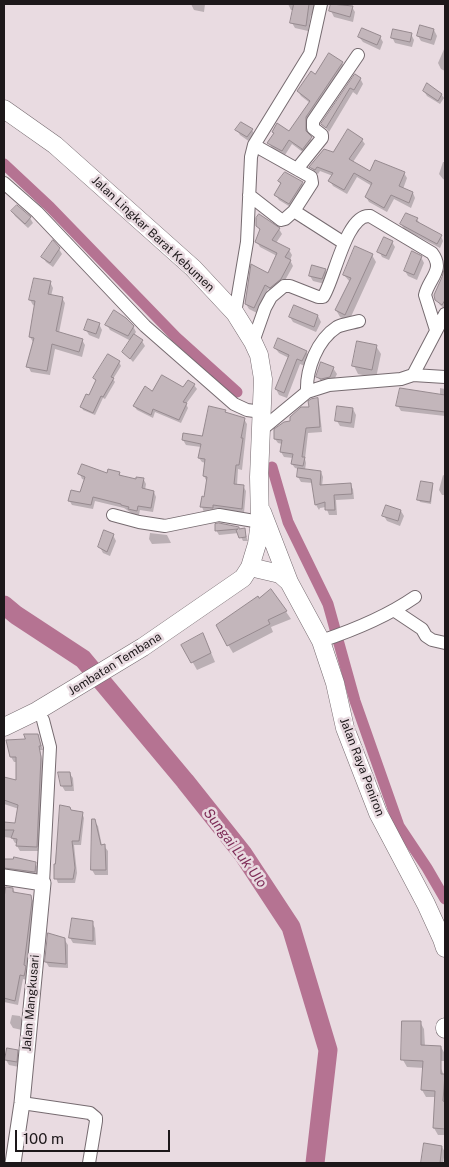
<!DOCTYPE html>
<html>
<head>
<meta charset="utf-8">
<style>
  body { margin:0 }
  #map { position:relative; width:449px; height:1167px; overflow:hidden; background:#e9dbe1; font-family:"Public Sans",sans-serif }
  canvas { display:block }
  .frame { position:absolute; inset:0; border:5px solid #1d181a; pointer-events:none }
  .scale { position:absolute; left:15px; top:1130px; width:155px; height:22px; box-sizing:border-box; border:2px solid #1d181a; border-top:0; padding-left:6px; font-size:15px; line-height:18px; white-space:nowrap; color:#1d181a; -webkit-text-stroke:4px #e9dbe1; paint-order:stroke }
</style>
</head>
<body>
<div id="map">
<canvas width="449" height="1167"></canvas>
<div class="frame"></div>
<div class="scale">100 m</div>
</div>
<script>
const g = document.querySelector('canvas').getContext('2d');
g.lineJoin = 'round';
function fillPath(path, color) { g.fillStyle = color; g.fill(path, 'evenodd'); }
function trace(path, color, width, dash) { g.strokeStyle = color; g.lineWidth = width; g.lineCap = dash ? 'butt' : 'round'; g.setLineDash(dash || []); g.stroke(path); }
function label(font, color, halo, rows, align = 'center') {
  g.font = font + ' "Public Sans",sans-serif'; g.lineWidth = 5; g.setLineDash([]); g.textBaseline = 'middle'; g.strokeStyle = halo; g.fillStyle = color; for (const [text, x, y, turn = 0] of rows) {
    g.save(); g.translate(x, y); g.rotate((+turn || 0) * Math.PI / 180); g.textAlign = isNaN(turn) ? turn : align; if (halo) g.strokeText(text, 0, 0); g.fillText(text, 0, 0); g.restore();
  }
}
fillPath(new Path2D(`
  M191,4h14l-1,8 -10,-2z
  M288,4h28l-3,12 -2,-1 -3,16 -13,-3 -3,-5 2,-13h-3z
  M333,4h9l10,3 3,5 -2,10 -19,-5 -3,-6z
  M434,30l3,6 -3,9 -13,-4 -3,-5z
  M411,34l3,6 -2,7 -17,-4 -3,-6z
  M359,37h21l3,5 -3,8 -17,-8z
  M445,47v24l-4,-2 -3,-6z
  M342,63l3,5 -37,54v13l6,8 -10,10 -12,-9 -7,11 -13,-7 -3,-5 6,-9 -2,-2h16l21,-29 -9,-7 -3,-5 18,-15z
  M355,76l5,2 3,6 -6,11 -4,-3 -24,40 -6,-8z
  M424,91l17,3 3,4 -4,6 -13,-8z
  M237,130h15l3,5 -5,7 -10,-7z
  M362,140l3,4 -12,18 17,11h34l3,5 -4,11 10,4 2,5 -4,10 -17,-9 -7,13 -18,-10 -3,-5 6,-11 -15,-9 -10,17 -14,-8 -3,-5 3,-5 -13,-5 -2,3 -4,-2 -3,-5z
  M443,162h2v18l-2,-1 -4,-5z
  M279,181l23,2 3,5 -13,20 -13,-8 -3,-5 5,-10z
  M12,211l18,7 3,5 -5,5 -13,-12z
  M417,219l3,5 21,12 2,5 -3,7 -36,-19 -3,-5z
  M257,226l22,3 3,5 -6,9 13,7 3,5 -2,5 3,6 -10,18 -10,8 -5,-3 -11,24 -8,-4 -3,-5 22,-29 9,-19 -17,-9 -3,-5 4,-10z
  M392,242l3,5 -6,13 -7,-3 -3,-6z
  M59,249l3,5 -9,13 -7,-5 -3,-5z
  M372,255l4,7 -27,59 -9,-4 -4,-7 14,-28 -6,-7z
  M421,257l3,6 -7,17 -9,-4 -3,-5z
  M325,270l3,5 -3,9 -12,-3 -3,-5z
  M445,271v38l-5,-4 -4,-6z
  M50,282l3,6 -2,8 11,2 3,5 -6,30 23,7 3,5 -3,12 -27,-8 -5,26 -19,-3 -3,-6 5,-24 -3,-5 5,-31 -2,-1 -3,-5z
  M318,316l3,6 -5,10 -23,-10 -3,-5z
  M99,324l3,6 -3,9 -10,-4 -3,-5z
  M107,325l26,1 3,6 -2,3 8,6 3,5 -12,16 -9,-10 7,-11 -21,-11z
  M376,346l5,8 -5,24 -18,-4 -4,-8z
  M275,348l31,4 4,5 -5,9 -5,-2 -13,34 -8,-3 -3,-6 13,-31 -10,-5z
  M108,356l11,6 2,4 -8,13 2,3 -10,17 -2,-1 -8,17 -12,-5 -1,-3 7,-10 8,-15 -2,-4z
  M333,368l4,6 -4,8h-12l-3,-6z
  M194,385l3,4 -11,15 2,4 -7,15 -26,-11 -2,6 -16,-8 -3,-4z
  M440,388l5,1v27l-44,-5 -3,-5 42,-11z
  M317,399l2,4 3,29 -14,1 -3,26 1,4 -1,7 16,2 2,5 -1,9 28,-1 3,4 1,10 -18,1 1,15h-8l-3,-8 -6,1 -1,2 -3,-5 -3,-22 -12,-1 -3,-5 1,-8 -4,-1 -3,-4 1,-6 -9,-1 -3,-5 1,-8 -4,-1 -3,-4 16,-17 19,-14z
  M353,409l3,6 -2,13 -14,-2 -3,-5z
  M225,411l2,3 17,5 3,5 -5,46 -4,-1 -1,16 6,1 3,5 -2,22 -29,-4v3h-11l-2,-5 3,-9 2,-16 -3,-6 2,-13 -4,-1 -3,-4 2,-11 -15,-2 -3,-5 20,-3z
  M119,473l2,3 16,4h7l2,4 -1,6 9,2 2,5 -3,15 -13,-2 -1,5 -6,-1 -9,-6 -29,-7 -2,8 -21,-4 -3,-5 12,-6 4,-14 -3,-1 -2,-5z
  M443,475l2,1v19h-3l-3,-5z
  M432,484l1,2 -2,18 -11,-2 -1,-2z
  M401,511l3,5 -4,10 -13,-5 -3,-5z
  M238,528l2,2 4,-1 4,12h-5l-4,-8 -20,2 -3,-5z
  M150,533l17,2 4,8 -19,1 -3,-5z
  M113,535l3,6 -6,15 -7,-3 -3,-6z
  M271,590l20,29 -20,8 2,5 -40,21 -16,-27 42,-26z
  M207,643l8,19 -18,8 -14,-25z
  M38,735l5,15h-3l3,13 -4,88h-19l-3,-5 1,-3h-3l-3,-5 -8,-1v-14l12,1 3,-15 -15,-5v-25l14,3 -1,-20h-3l-3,-5 15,-17z
  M69,773l4,5 1,13h-9l-3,-5z
  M71,810l11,3 2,5 -3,27h-7l3,28 -2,10h-17l-2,-5z
  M93,820l5,6 4,20h2l4,5v24h-13l-3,-5z
  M4,860l31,3 3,5v9l-34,-4z
  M7,888l6,1 2,4 15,3 3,5 -2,39 -5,29 2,3 -1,8 -4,-1 -5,26 -14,-3v-18l5,-26 -5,-2v-52z
  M92,923l3,5 1,17 -23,-2 -3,-5z
  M64,939l4,6v23l-19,-1 -3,-5z
  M12,1015l8,1 3,6 -1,8 -9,-2 -3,-5z
  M420,1022l4,7 1,17 16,1 4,7v7h-16l11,5 5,12v57h-7l-4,-7 2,-31h-10l-4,-7 2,-22 -17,-1 -4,-7z
  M17,1051l3,5 -1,11 -10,-2 -3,-5z
  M425,1144l17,3 3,5 -2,11h-21z`), '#0003');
trace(new Path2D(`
  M4,164l46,43 126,130 61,55
  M272,467l16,55 40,82 27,97 44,125 28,42 18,31`), '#b57392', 11);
trace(new Path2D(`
  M4,605l12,10 67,44 102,122 58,73 48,73 37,123 -13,113`), '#b57392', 19);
const building = new Path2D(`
  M294,4h15l-3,22 -16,-3z
  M331,4l22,2 -3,11 -21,-6z
  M420,25l14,4 -3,11 -14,-4z
  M362,28l19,8 -4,9 -19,-8z
  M393,29l19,4 -2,9 -19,-4z
  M329,53l14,9 -37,55v14l6,6 -10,13v-1l-13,-9 -7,11 -15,-8 7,-10 -2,-1 5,-9 12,8 21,-30 -13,-10 14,-20 4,3z
  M355,74l6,4 -7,12 -4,-2 -24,40 -5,-4z
  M427,83l15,11 -4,7 -15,-10z
  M241,122l12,7 -6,8 -12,-7z
  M348,129l15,10 -14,20 21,12 5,-11 30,12 -6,14 14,6 -4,11 -18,-8 -7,13 -19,-11 7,-14 -18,-10 -10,17 -16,-9 5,-8 -16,-6 -2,3 -6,-3 15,-18 9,3z
  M285,172l18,10 -14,22 -15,-9 7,-12 -3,-2z
  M17,205l14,12 -6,7 -14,-13z
  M406,213l12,5 -2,3 26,14 -5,9 -37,-20z
  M259,214l21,14 -8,12 18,9 -5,8 6,3 -10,19 -11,9 -5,-3 -11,23 -9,-4 6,-40 17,9 9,-20 -22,-11 5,-13 -4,-3v-8z
  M384,237l9,4 -7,15 -9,-4z
  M53,240l7,8 -10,15 -9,-6z
  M355,246l18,8 -28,61 -10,-5 16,-32 -8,-3z
  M412,251l10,5 -8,19 -10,-4z
  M312,265l14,4 -4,10 -13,-3z
  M445,266v34l-3,5 -7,-5 -1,-5 8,-18z
  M34,278l17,3 -3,13 15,3 -7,34 27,8 -4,13 -27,-8 -5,27 -21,-4 8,-29 -5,-1 6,-36 -6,-1z
  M294,305l24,10 -4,12 -25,-10z
  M114,310l12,8 8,8 -6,10 -23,-11z
  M88,319l12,4 -4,11 -12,-4z
  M134,334l9,6 -13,19 -8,-7z
  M278,338l29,13 -5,10 -5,-2 -13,34 -9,-4 14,-34 -15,-7z
  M357,341l20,4 -5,25 -20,-4z
  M108,354l12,7 -9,16 3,1 -11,19 -2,-1 -8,17 -13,-6 6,-13 3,1 7,-15 -3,-2z
  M321,362l13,5 -4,10 -9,2 -5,-2z
  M162,375l21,12 5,-7 7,4 -12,18 4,1 -8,17 -26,-11 -2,6 -18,-9 12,-20 7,5z
  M400,388l45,7v17l-49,-6z
  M318,398l2,29 -14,1 -4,29h3l-2,9 -12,-2 2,-10 -13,-2 2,-12 -8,-1v-10l10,-7 6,-1v-4l11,-10h8l-1,-6 3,-2z
  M209,406l17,4 -1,2 20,6 -4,20h2l-4,27h-3l-2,19 10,1 -2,24 -29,-4v3l-13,-1 2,-11 2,1 3,-20 -4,-1 2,-17 -7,-1 3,-14 -19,-4 1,-7 19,3z
  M337,406l16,2 -2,15 -16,-2z
  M82,464l25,9 1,-4 12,3 -1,3 17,4v-2l8,1 -2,10 12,3 -3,17 -13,-2 -1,5 -9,-2 1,-2 -8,-2v-1l-28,-7 -2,8 -23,-4 3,-11 9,2 5,-15 -7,-3z
  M298,468l23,3 -1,14 31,-2 1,11 -18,1 1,15h-10v-8l-10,3 -4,-26 -14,-2z
  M421,481l12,2 -3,19 -13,-2z
  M386,505l15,5 -3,11 -16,-5z
  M219,523l20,4v2l6,-1 1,9 -7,1 -3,-8 2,-1 -23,2v-7z
  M104,530l10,4 -7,18 -9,-5z
  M271,589l16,22 -19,9 2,4 -43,22 -11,-21 42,-29 1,2z
  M203,633l8,20 -20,10 -10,-18z
  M24,734h14l3,12h-2l2,11 -4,90 -21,-1 1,-7 -6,-1 3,-8h-10v-8l11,1 3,-18 -14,-5v-23l12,3v-23h-6l-4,-17 19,-1z
  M58,772h12l2,14h-11z
  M60,805l10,2 1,3 12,2 -4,29h-7l3,27 -2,11h-19v-15h1z
  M92,819h3l6,26 4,-1 1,26h-15z
  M14,857l22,5 -1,10 -31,-4v-9h9z
  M6,887l7,1v4l18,3 1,6 -8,64 2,1 -1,6 -1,4 -4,-1 -5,26 -11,-3v-100z
  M72,918l21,3v20l-24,-3z
  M48,933l17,5 1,26 -21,-2z
  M402,1021h19v24l20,1v28h4l-2,27 2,1v27l-12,-1 2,-37 -14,-1 2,-29 -22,-1z
  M7,1048l11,2 -1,12 -12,-2z
  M424,1143l18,3 -2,17h-19z`);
fillPath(building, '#c3b6bb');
trace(building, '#968a8f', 1);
const minor = new Path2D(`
  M254,145l57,32 1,6 -18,28 50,32
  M297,169l25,-31v-3l-9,-7v-7l45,-66
  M4,183l33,29 108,114 89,78 13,6 15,2
  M249,195l32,25 4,-1 9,-8
  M235,313l12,-71 4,-85 3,-12 56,-91 11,-50
  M253,342l12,-34 6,-11 13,-11h6l28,11h5c11,-15 23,-84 47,-81l62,37c13,17 -3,25 -7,42l11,35
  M413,375l32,-61
  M307,392c-1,-23 10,-52 30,-65 6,-3 15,-4 22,-6
  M261,430l46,-38 22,-7 72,-6 12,-4 32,2
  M113,515l26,7 26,4 54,-11 41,7
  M395,611l27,18 4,7 6,4 13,3
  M321,641c33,-11 65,-24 94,-44
  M43,883l7,-136 -7,-27
  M22,1103l68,10 6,5v3l-7,42`);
const tertiary = new Path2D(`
  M4,877l39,6 -21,220 -9,60`);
const secondary = new Path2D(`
  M4,109l51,36 138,123 42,45 18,29 6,13 4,24 -4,98 1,45 -3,22 -7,23 -7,11 -100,69 -106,64 -33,16
  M262,512l27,70 32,59 14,42 10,45 33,85 48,91 16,35 3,9
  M250,567l30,7 9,8
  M445,1027v2`);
trace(minor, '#766b70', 14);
trace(tertiary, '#766b70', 17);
trace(secondary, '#766b70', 19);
trace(minor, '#fff', 12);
trace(tertiary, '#fff', 15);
trace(secondary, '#fff', 18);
label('12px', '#1d181a', '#e9dbe1', [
  ["Jalan Lingkar Barat Kebumen",153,234,43],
  ["Jembatan Tembana",115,664,-32],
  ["Jalan Raya Peniron",362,767,69],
  ["Jalan Mangkusari",31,1003,-85]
]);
label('italic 14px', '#7e2d58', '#e9dbe1', [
  ["Sungai Luk Ulo",235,848,53]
]);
</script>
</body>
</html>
